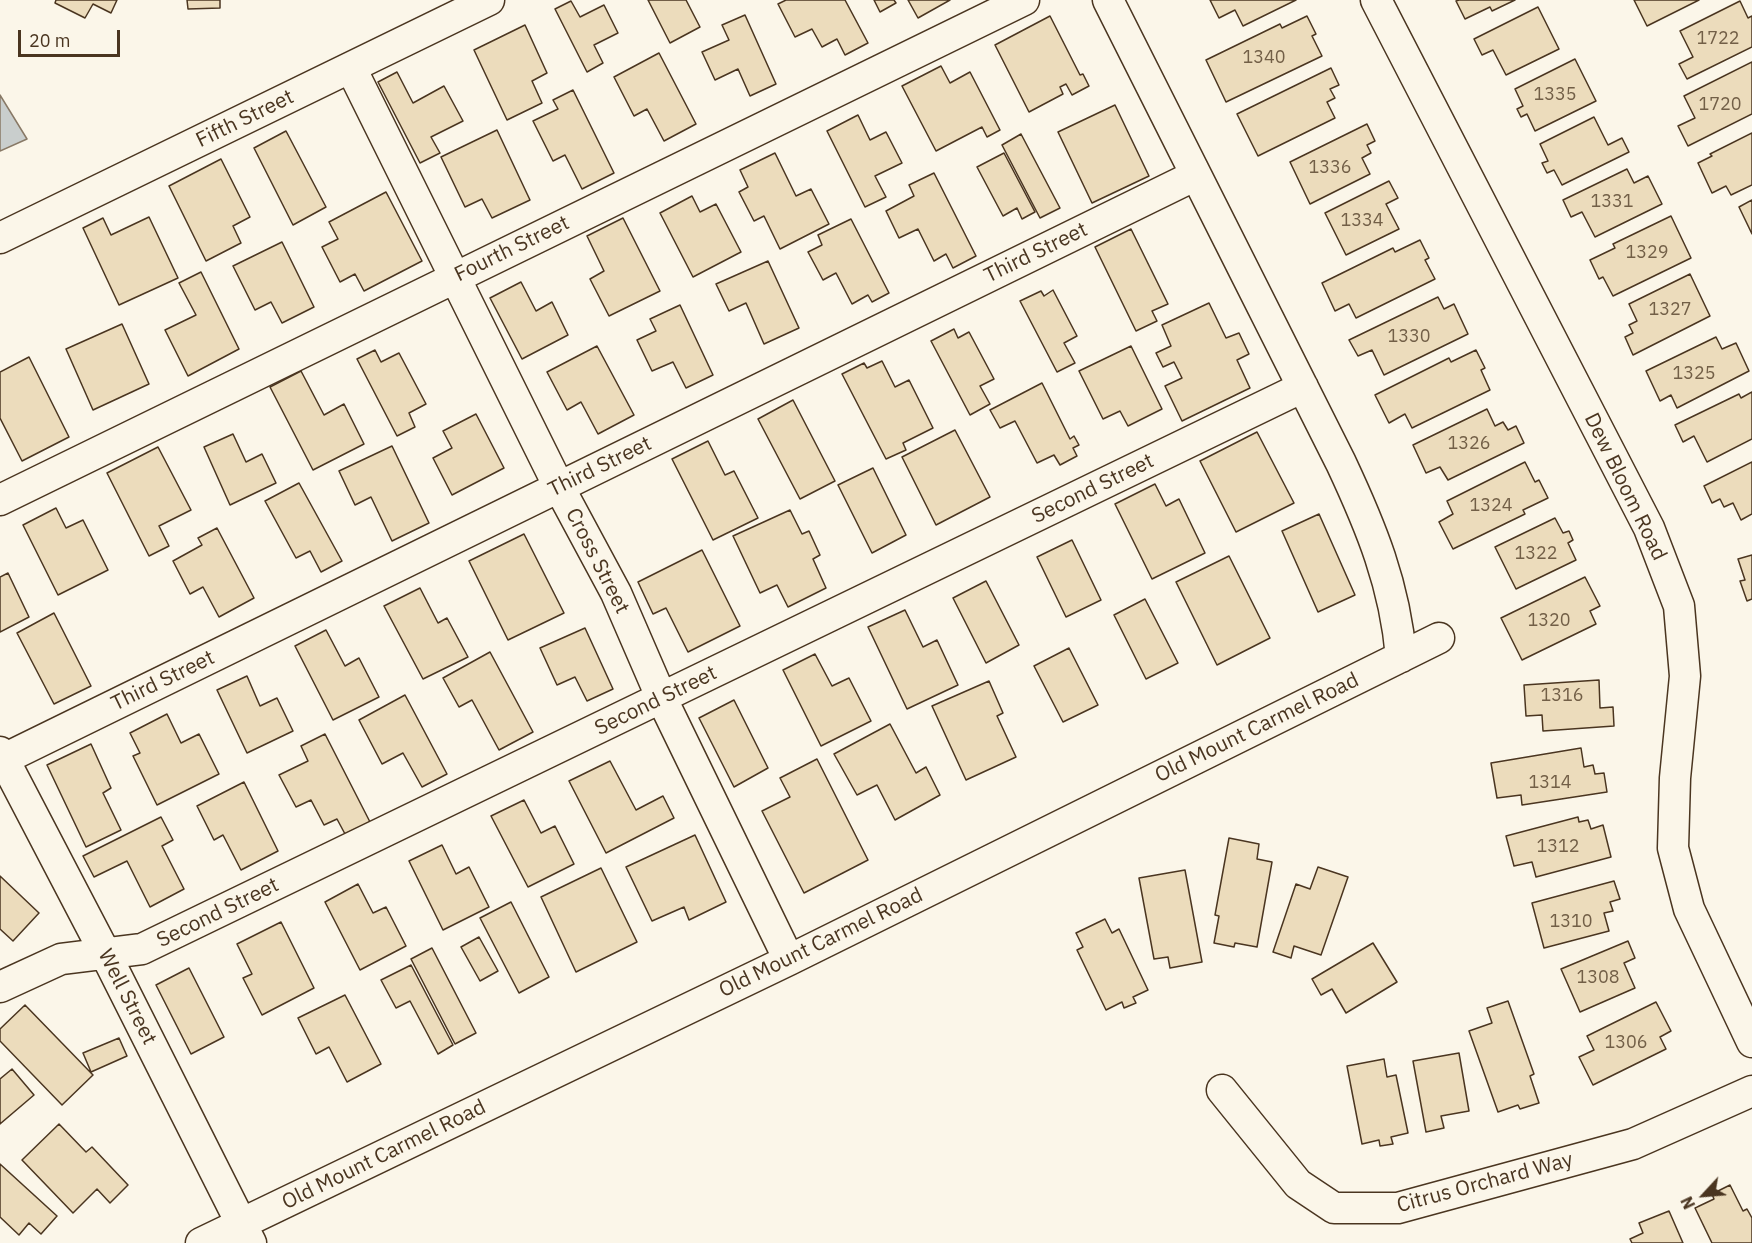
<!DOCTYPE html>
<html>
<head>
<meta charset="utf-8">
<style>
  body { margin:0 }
  #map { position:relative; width:1752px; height:1243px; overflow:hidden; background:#fbf6e9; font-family:"IBM Plex Sans",sans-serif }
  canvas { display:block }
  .north { position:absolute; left:1674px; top:1165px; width:60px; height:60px; -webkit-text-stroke:4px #fbf6e9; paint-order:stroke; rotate:244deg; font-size:16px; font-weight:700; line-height:24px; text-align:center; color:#4a3520 }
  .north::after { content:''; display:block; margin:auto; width:21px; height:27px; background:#4a3520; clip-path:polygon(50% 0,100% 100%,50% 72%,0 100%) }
  .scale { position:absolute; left:18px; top:30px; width:102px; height:27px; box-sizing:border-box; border:3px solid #4a3520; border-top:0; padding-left:8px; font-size:18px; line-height:21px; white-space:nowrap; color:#4a3520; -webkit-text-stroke:4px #fbf6e9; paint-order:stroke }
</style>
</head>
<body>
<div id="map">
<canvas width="1752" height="1243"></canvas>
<div class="north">N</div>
<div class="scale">20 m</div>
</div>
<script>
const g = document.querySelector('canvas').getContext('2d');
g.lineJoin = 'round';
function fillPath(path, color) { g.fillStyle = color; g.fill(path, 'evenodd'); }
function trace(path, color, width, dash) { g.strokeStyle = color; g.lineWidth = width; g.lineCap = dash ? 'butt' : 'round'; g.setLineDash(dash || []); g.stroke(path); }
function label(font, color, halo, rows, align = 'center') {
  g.font = font + ' "IBM Plex Sans",sans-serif'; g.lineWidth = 4.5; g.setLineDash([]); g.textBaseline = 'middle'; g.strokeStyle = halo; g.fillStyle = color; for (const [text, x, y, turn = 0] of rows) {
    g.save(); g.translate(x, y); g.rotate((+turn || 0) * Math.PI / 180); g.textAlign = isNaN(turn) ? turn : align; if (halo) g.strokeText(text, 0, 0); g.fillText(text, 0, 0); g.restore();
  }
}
const water = new Path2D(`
  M0,95l27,44 -27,12z`);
fillPath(water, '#c9cecd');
trace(water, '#887966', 1.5);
const building = new Path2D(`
  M56,0h61l-6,13 -18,-9 -8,14 -30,-15z
  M187,0h33v8l-32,1z
  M648,0h38l14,27 -30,16z
  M786,0h59l23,43 -23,12 -8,-16 -15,8 -10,-18 -17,8 -17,-33z
  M874,0h20l2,3 -16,9z
  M908,0h42l-32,18z
  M1210,0h86l-53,26 -8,-16 -16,8z
  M1459,0h56l-23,11 -2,-4 -25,12 -9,-18z
  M1634,0h65l-52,26z
  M571,1l9,16 24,-12 14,28 -24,12 9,18 -16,9 -32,-63z
  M1740,1l8,17 4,-2v31l-65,32 -8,-15 14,-7 -13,-26z
  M1538,7l21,42 -53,26 -13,-25 -11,5 -8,-16z
  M745,15l31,69 -26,12 -12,-27 -23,11 -13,-28 27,-12 -7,-15z
  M1050,16l30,59 3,-1 6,12 -17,9 -6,-11 -6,3 3,7 -34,18 -34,-67z
  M1307,16l9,18 -4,2 10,20 -96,46 -20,-42 74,-36 2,4z
  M525,25l22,48 -15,8 10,22 -35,17 -33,-70z
  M659,53l37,71 -32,17 -17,-32 -13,7 -20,-39z
  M1575,59l21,42 -61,30 -8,-17 -6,3 -4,-8 6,-3 -8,-17z
  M1752,62v52l-64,32 -10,-20 17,-8 -11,-22z
  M941,66l9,17 20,-11 30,58 -13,7 -5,-10 -46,24 -34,-65z
  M1331,68l8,17 -9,4 5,9 -8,4 8,16 -77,38 -21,-42z
  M397,72l16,31 31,-17 19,35 -32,16 9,16 -20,10 -42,-81z
  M573,90l41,83 -32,16 -17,-34 -12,6 -20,-40 25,-12 -5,-9z
  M1115,105l34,71 -57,27 -34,-71z
  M858,115l12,25 16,-8 16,31 -27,13 11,21 -21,10 -38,-76z
  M1594,117l14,28 14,-7 7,14 -67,33 -8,-15 -7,3 -5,-10 6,-2 -8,-17z
  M1367,124l8,17 -8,4 4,8 -9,5 8,16 -60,30 -20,-42z
  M497,130l33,70 -38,18 -10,-19 -17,8 -24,-50z
  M286,131l40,76 -33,18 -39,-77z
  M1752,133v52l-21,10 -5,-9 -14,7 -14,-30 14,-7 -2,-2z
  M1021,134l39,74 -20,10 -38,-73z
  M775,153l21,43 15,-7 18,35 -49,25 -16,-33 -10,5 -15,-29 9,-5 -8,-17z
  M1004,153l31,59 -13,7 -5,-11 -14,8 -26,-49z
  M221,159l29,58 -17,9 8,17 -35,18 -37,-75z
  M1627,169l7,14 14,-7 14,28 -67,33 -13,-25 -11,5 -8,-17z
  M934,173l42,83 -23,12 -7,-14 -12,7 -16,-32 -19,9 -13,-27 28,-15 -5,-11z
  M1389,181l9,17 -12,6 13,25 -53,26 -21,-42z
  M386,192l36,69 -58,30 -9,-17 -15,8 -18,-35 16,-8 -9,-17z
  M692,196l8,16 16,-8 25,48 -48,25 -33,-64z
  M1752,200v34l-13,-27z
  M1671,216l20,42 -78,38 -10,-19 -4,2 -9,-19 25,-12 -2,-4z
  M149,217l29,61 -59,27 -36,-77 20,-10 8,17z
  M623,218l37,73 -51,25 -19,-37 14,-8 -17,-35z
  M851,219l38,74 -17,9 -4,-7 -16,9 -16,-31 -13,7 -15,-28 14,-7 -4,-10z
  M1131,229l37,75 -16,7 5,10 -21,10 -41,-84z
  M1420,240l9,18 -4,2 10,19 -79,39 -7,-14 -14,7 -13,-28 71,-35 2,4z
  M282,242l32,65 -32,16 -11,-21 -16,8 -22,-44z
  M768,261l31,67 -35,16 -18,-41 -17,8 -13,-27z
  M201,272l38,77 -51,27 -23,-46 31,-15 -17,-32z
  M1690,274l20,42 -77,39 -8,-18 8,-4 -4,-8 8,-4 -8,-17z
  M521,282l15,29 16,-9 16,33 -46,24 -32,-61z
  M1053,290l24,46 -13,7 11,20 -18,9 -37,-71 21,-10 3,5z
  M1438,297l6,12 10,-5 14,30 -84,41 -12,-25 -14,6 -9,-16z
  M1209,303l17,35 13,-5 10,21 -12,6 13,28 -68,33 -17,-35 17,-8 -8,-16 -11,5 -7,-14 15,-7 -9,-21z
  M680,305l33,70 -27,13 -13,-26 -21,9 -15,-31 19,-9 -6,-12z
  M122,324l27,60 -56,26 -27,-61z
  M954,329l4,9 11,-6 25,47 -14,7 10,18 -20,11 -39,-74z
  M1716,337l6,12 14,-6 13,28 -72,37 -6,-13 -11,6 -14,-30z
  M597,346l37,69 -36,19 -17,-32 -14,8 -20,-38z
  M1131,346l31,63 -34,17 -8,-15 -17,8 -24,-48z
  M375,350l6,12 18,-9 27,51 -17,9 6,14 -18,9 -40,-77z
  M1476,350l9,18 -4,2 9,20 -78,38 -7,-14 -16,9 -14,-28 74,-37 2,4z
  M29,357l40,80 -47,24 -22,-43v-46z
  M882,361l13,26 14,-7 24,48 -30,15 3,7 -20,9 -44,-85 22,-11 3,5z
  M301,371l23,44 20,-11 20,40 -51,26 -43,-83z
  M1042,383l28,56 4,-3 5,9 -6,3 4,8 -17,9 -6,-10 -17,8 -22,-42 -15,7 -10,-18z
  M1752,392v47l-45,23 -13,-26 -11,6 -8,-17 64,-31 2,4z
  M793,400l42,81 -35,18 -42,-80z
  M1487,409l8,17 8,-4 5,8 8,-4 8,17 -76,37 -8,-13 -14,6 -13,-28z
  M476,414l28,54 -52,27 -19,-37 19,-10 -9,-17z
  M955,430l35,67 -54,28 -34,-68z
  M1257,432l37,71 -58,29 -36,-71z
  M233,434l13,28 16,-8 14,29 -46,22 -26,-58z
  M708,441l17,34 9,-4 24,47 -45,22 -41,-81z
  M392,446l37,77 -37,18 -21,-44 -16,8 -16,-34z
  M158,447l33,63 -32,16 10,20 -20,10 -42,-83z
  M1525,462l10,20 4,-2 9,18 -25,12 2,4 -72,35 -14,-27 14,-8 -6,-13z
  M1752,462v52l-11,6 -8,-17 -9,4 -4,-8 -8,4 -8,-17z
  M873,468l33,67 -34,18 -34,-68z
  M299,483l43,78 -21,11 -11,-21 -14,7 -31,-57z
  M1155,484l11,22 13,-7 26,54 -53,26 -37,-75z
  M56,508l10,20 17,-8 25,50 -50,25 -35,-70z
  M790,510l12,24 7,-3 11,24 -7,4 13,29 -38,19 -11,-22 -17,8 -27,-57z
  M1319,514l36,81 -37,17 -36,-81z
  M1555,518l8,15 6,-2 4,9 -5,3 8,17 -60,29 -21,-42z
  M217,528l37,70 -35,19 -16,-30 -13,7 -17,-33 29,-16 -4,-7z
  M524,534l40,79 -56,27 -39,-79z
  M1072,540l29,60 -35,17 -29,-60z
  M702,550l38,76 -52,26 -22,-44 -13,6 -15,-32z
  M1752,555v44l-5,2 -7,-20 5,-1 -7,-21z
  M1229,556l41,82 -53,27 -41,-83z
  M8,573l21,44 -29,15v-55z
  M1585,577l15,29 -10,5 6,13 -74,36 -21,-42z
  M986,581l33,64 -33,18 -33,-65z
  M420,588l18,35 9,-5 21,39 -45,22 -39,-73z
  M1145,599l33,64 -32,16 -32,-64z
  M905,610l18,37 14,-7 21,45 -51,24 -39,-82z
  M54,613l37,73 -37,18 -37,-71z
  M585,628l28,61 -26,12 -12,-24 -18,8 -17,-37z
  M326,630l19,36 14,-8 20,39 -46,23 -38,-74z
  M1069,648l29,57 -35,17 -29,-56z
  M490,652l43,80 -34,18 -27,-50 -13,7 -16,-29z
  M815,654l17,32 17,-8 22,43 -50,25 -38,-76z
  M247,676l13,30 17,-8 16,33 -46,22 -30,-63z
  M1599,680l1,28 13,-1 1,19 -71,5 -1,-16 -16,1 -2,-31z
  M989,681l14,32 -6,3 19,41 -50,23 -34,-74z
  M405,695l42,79 -25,13 -19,-34 -21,11 -23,-44z
  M734,700l34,68 -34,19 -35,-69z
  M167,714l14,29 18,-9 20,40 -62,31 -24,-49 7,-3 -10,-20z
  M890,724l26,49 10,-6 14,28 -45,25 -18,-35 -20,10 -23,-41z
  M325,734l45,88 -25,12 -8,-15 -13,6 -13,-25 -15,7 -17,-32 29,-14 -7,-15z
  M91,744l20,44 -8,5 18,37 -35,17 -39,-82z
  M1581,748l3,19 9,-2 2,9 9,-1 3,19 -85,13 -1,-10 -24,3 -6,-35z
  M817,759l51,101 -64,33 -42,-82 28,-14 -10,-19z
  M610,761l26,49 27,-14 11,22 -68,35 -37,-72z
  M244,782l34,69 -37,19 -18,-35 -9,5 -17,-34z
  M524,800l17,33 14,-7 19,38 -46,23 -37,-71z
  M161,817l12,23 -11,6 22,43 -34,18 -23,-46 -33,16 -11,-21z
  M1578,817l1,5 9,-2 3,9 12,-4 8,32 -75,20 -4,-15 -18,4 -8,-30z
  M695,835l31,67 -37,18 -5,-13 -32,14 -26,-54z
  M1229,838l30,6 -2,15 15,3 -15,85 -22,-4 -1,4 -20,-4 5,-27 -4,-1z
  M442,845l14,29 13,-7 20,40 -46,23 -34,-69z
  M1318,867l30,10 -27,78 -27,-9 -3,12 -18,-6 23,-68 14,5z
  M601,868l36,74 -61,30 -35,-75z
  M1185,870l17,92 -32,6 -2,-11 -14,2 -15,-81z
  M0,876l39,37 -26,28 -13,-12z
  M1614,881l6,18 -10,3 3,9 -9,2 5,18 -65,17 -12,-45z
  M358,884l15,29 13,-6 20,39 -46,24 -35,-68z
  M511,902l38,75 -30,16 -39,-75z
  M1105,919l7,14 7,-4 29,61 -15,7 3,6 -12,5 -2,-6 -16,8 -29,-60 6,-3 -7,-14z
  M281,922l33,66 -52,27 -19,-37 9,-4 -15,-30z
  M479,937l19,34 -18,10 -19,-34z
  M1628,941l7,17 -11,5 11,25 -55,24 -19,-43z
  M1373,943l24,39 -51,31 -14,-24 -11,6 -9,-16z
  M432,948l44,85 -21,11 -44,-85z
  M411,965l42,80 -15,9 -28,-53 -14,7 -15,-28z
  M189,968l35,69 -33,17 -35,-69z
  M345,995l36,69 -34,18 -18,-35 -13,7 -18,-36z
  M1508,1001l26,73 -4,2 9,27 -19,6 -2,-4 -20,7 -29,-81 23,-8 -5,-15z
  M1656,1002l15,29 -11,6 6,12 -73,36 -14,-28 15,-7 -7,-14z
  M25,1005l68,70 -31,30 -62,-64v-12z
  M119,1038l8,18 -36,16 -8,-19z
  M1459,1053l10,58 -28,5 3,12 -18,4 -13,-71z
  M1384,1059l3,18 9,-2 12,58 -17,4 2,7 -13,2 -1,-6 -17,4 -15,-78z
  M12,1069l22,26 -34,29v-45z
  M59,1124l27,28 6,-5 36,38 -18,18 -13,-14 -24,24 -51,-53z
  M0,1164l57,52 -16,18 -12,-11 -10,12 -19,-18z
  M1730,1185l13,26 4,-2 5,9v25h-40l-17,-35 19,-9 -2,-5z
  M1669,1211l14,32h-51l-2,-4 13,-6 -4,-10z`);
fillPath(building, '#ecdcbc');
trace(building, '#4a3520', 1.5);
const street = new Path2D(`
  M1108,0l233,463c30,64 54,122 60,194
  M1376,0l273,528 30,78 6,70 -10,102 -2,70 16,61 63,133
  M351,68l208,419 57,106 46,106 127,261
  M0,238l489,-238
  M0,500l1024,-500
  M0,752l106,203 145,288
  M4,759l1192,-584
  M0,987l61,-28 81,-10 1161,-562
  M1222,1090l76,94 36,24h64l235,-64 119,-53
  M201,1243l588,-283 650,-322`);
trace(street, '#4a3520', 33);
trace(street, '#fbf6e9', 30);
label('18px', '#725f47', null, [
  ["1722",1718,39],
  ["1340",1264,58],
  ["1335",1555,95],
  ["1720",1720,105],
  ["1336",1330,168],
  ["1331",1612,202],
  ["1334",1362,221],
  ["1329",1647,253],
  ["1327",1670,310],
  ["1330",1409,337],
  ["1325",1694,374],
  ["1326",1469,444],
  ["1324",1491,506],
  ["1322",1536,554],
  ["1320",1549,621],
  ["1316",1562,696],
  ["1314",1550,783],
  ["1312",1558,847],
  ["1310",1571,922],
  ["1308",1598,978],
  ["1306",1626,1043]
]);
label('21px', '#4a3520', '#fbf6e9', [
  ["Fifth Street",245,119,-26],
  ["Fourth Street",512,249,-26],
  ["Third Street",1036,253,-26],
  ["Third Street",600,467,-26],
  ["Dew Bloom Road",1625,487,64],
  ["Second Street",1093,489,-26],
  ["Cross Street",597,561,63],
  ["Third Street",163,681,-26],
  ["Second Street",656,701,-26],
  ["Old Mount Carmel Road",1257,728,-26],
  ["Second Street",218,913,-26],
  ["Old Mount Carmel Road",821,943,-26],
  ["Well Street",127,997,63],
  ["Old Mount Carmel Road",384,1155,-26],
  ["Citrus Orchard Way",1485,1183,-15]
]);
</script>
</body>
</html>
